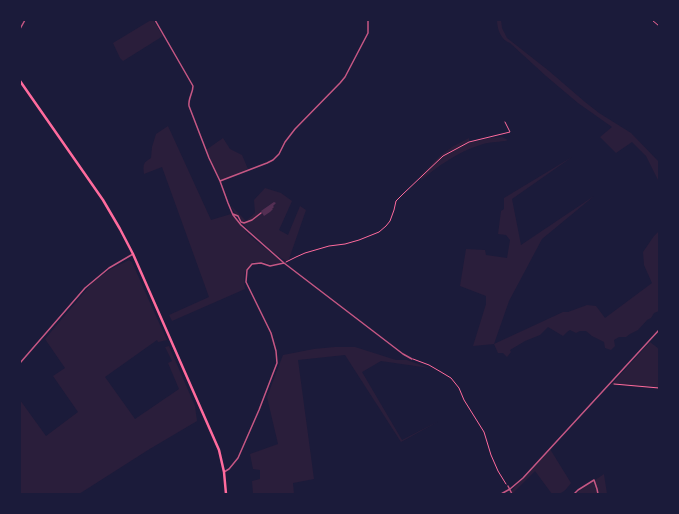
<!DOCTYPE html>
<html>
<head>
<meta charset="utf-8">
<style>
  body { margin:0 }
  #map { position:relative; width:679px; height:514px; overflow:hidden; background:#1b1b3a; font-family:Arial,sans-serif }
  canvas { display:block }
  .frame { position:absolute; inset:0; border:21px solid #1b1b3a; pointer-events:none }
</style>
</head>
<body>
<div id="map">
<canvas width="679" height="514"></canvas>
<div class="frame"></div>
</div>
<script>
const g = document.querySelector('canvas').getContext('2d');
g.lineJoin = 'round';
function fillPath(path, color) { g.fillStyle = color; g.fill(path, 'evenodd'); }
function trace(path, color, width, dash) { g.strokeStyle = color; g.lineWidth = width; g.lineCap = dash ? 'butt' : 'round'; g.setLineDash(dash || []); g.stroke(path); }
fillPath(new Path2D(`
  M151,20h2l10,16 -40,25 -3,-3 -7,-15z
  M497,20h4l1,8 5,10 42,33 36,31 14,11 32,20 28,29v20l-13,-26 -14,-14 -16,11 -16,-16 12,-10 -34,-24 -32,-27 -36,-33c-9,-3 -13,-14 -13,-23z
  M168,126l43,94 20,-6 19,22 32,26 -11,3 -7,-3h-11c-10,9 -9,14 -8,27l-73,32 -3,-6 40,-18 -47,-130 -18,7c-1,-10 -1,-11 7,-16l1,-11 4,-13z
  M502,137l6,3 -3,1c-8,1 -17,1 -25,4 -23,7 -41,21 -59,35l-1,-4 21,-21 11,-8 17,-9v5l21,-5z
  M223,138l7,11 12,6 6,14 -27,13 -15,-32z
  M572,157l-60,42 9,46 73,-49 -52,43 -33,62 -15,43 69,-32h5l19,-7 9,1 9,12 47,-35 -8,-18 -1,-13 11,-16 5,-5v80l-5,2 -3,5 -4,2 -9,10 -8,4 -4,3h-7l-5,3 1,6 -4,4 -6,-2 -1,-6 -12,-6 -6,-5h-6l-4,2 -6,-3 -3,2 -4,4 -15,-9 -8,8 -15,6 -15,9 1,2 -4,5 -4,-4h-5l-4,-9 -21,2 13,-42v-8l-26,-10 6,-37 19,1 1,5 21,3 3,-18 -4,-5 -8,-1 3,-23 3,-2v-11z
  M265,188l16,5 11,8 -13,29 9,5 12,-29 6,4 -18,52c-10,-5 -17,-12 -25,-19 -15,-13 -23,-21 -33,-38l16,16 9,-8 -1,-13z
  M129,260l3,2 19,43 16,35 -9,2 -1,-2 -52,37 30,42 44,-30 -11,-26 4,-2 -7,-14 4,-1 26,60 2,15 -49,29 -69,44h-59v-94l26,36 32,-24 -25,-36 12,-8 -20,-29 48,-57 18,-13z
  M650,342l9,7v40l-48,-4z
  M335,347h20l41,13h11l22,8 -48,-7 -19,11 40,68 37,-19 -38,21 -56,-87 -47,5 16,119 -21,4 1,11h-41l-1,-13 8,-2v-9l-7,-1 -3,-15 28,-10 -11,-47 16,-42 31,-6z
  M550,449l21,34c-6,8 -8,11 -19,11l-17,-23 -22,22v1h-7l7,-5z
  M604,474l3,20h-31l3,-3z`), '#2a1e3b');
fillPath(new Path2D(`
  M274,202l2,1 -3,3 1,1 -2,2h1l-3,3 -6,4 -3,-5z`), '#542f53');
trace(new Path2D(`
  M652,20l7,6
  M286,262l10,-5 9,-4 24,-7 16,-2 14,-4 20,-8 7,-6 4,-5 4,-11 2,-9 7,-7 40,-38 26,-14 41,-10 -5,-10
  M413,359l16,6 12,7 10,6 8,10 5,12 20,32 7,23 7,16 8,13
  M614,384l45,4`), '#ff6b9d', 1);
trace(new Path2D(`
  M155,20l38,66c0,7 -5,12 -4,20l20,52 11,23 8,22 5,12 8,10 43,38 119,91 9,5
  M20,29l5,-9
  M220,181l47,-18 6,-3 6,-6 6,-12 10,-13 45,-46 5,-6 23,-44v-13
  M233,214l5,2 3,6 3,1 8,-3 9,-7
  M20,363l65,-75 24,-20 24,-14
  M224,472l5,-3 9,-11 21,-48 18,-47 -1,-12 -5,-18 -25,-51 1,-12 5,-6 9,-1 9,3 14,-3
  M508,486l4,8
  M501,494l9,-5 13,-11 136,-148
  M574,494l4,-4 16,-10 3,9 1,5`), '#c65784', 1.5);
trace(new Path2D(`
  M20,81l83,119 17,29 13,25 86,196 5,22 2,22`), '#ff6b9d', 2.5);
</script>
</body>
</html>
